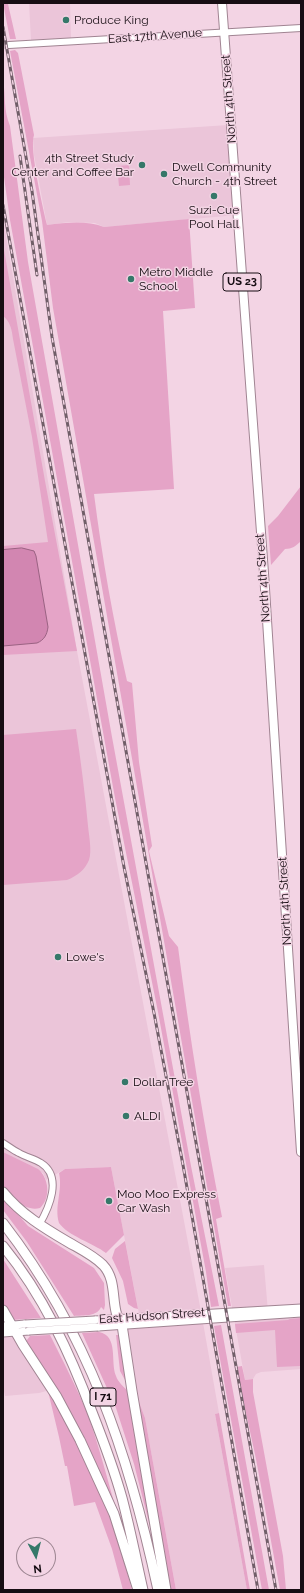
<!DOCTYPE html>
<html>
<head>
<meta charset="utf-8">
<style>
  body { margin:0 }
  #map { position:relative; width:304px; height:1593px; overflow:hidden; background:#f3d4e4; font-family:Raleway,sans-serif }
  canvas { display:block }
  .frame { position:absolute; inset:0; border:4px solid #170d13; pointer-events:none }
  .north { position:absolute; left:16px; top:1537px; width:40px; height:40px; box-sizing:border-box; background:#f3d4e4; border:1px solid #9b8490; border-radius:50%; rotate:173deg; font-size:11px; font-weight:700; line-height:16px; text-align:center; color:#170d13 }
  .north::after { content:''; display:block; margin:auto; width:14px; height:18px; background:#357869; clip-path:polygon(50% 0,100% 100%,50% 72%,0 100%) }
</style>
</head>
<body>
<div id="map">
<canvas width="304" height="1593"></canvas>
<div class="frame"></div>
<div class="north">N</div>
</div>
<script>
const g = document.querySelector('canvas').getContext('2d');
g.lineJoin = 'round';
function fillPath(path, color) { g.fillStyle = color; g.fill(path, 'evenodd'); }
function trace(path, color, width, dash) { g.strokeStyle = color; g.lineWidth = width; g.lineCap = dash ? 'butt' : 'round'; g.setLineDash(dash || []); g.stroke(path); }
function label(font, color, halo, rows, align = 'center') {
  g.font = font + ' Raleway,sans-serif'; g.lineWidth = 3; g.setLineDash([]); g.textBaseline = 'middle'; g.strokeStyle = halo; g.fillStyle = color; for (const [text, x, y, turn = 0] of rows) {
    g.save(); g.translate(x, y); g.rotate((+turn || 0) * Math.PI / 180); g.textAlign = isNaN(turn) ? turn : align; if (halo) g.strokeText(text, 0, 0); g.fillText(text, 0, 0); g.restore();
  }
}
fillPath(new Path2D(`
  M29,3h41l1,35 -40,2z
  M228,125l9,90 -133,12 -9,-4 -26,-1 -22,3 -13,-70 -1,-17z
  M3,218l74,433 125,666 17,96 -4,1 32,176h-71l-31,-172 -6,-16 -11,-11 -9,-58 21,-14 -29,-152 -46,2 -19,11 -3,-7 -40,-21z
  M264,1265l4,47 33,-2v59l-40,3 -5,2 -3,5 -8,1 -20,-112z
  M3,1321h2l22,19v3l28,42 -5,5 -11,3 -34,3 -2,-9z`), '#ebc5d9');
fillPath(new Path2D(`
  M3,3h4l1,1 8,35h-6z
  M15,50l3,3 16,82c-5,13 9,73 13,90 19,-2 38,-5 57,2l85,-8 6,89 -32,3 11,178 -80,5c8,63 19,125 33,187l5,2 7,79 13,84 -3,5 20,85 9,11c12,91 26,180 44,270l-6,2 15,87h-3l-175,-998 -11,-87 -32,-170z
  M3,80c3,17 0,29 7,46l18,136 84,475 79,429 28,140 -8,1 -5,-35 -48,-260 -43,-214 -105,-578 -7,-50z
  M129,165l1,20 -11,1 -2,-20z
  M3,244l42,237 32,170 -74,4v-109l45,-4 -16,-105 -19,-98c-1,-9 -3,-18 -10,-23z
  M301,486v55c-5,5 -9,8 -16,8l-14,16 -3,-39 10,-10z
  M76,729c5,33 9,65 12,97 1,10 4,25 1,34 -4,10 -12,16 -22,20l-64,5v-150z
  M3,1152l35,17c11,9 13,29 2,39 -15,4 -28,-11 -37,-21z
  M111,1167l13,68 -18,18c-13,-10 -38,-17 -47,-30 -5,-17 4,-32 0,-50l6,-4z
  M3,1197l25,29 66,42 10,15 1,22 -1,5 -3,-3c-4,10 -18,8 -27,9l-47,-74 -24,-32z
  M125,1241l13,68 -4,-1 -6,-4 -5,-23 -11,-23 3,-9z
  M3,1259l38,59 -29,2 -2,-1 -7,-14z
  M301,1318l-1,48 -23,1 -2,-37 -39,3 -1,-9 53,-4 2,-1z
  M221,1325l48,265h-7l-48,-264z
  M99,1332c20,4 11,30 17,44 2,6 7,10 12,15l24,139 -1,1 -17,-67 -18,-56 -34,-75z
  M50,1335c13,26 27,53 38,80 11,31 19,63 28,94l-29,-65 -17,-33 -43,-68v-3l3,-4z
  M116,1335h3l7,45h-1l-5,-9z
  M242,1366l3,14 8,-1v13l30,164 3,34h-6l-24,-131 -20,-92z
  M50,1390l45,89 18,43 19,68h-9l-11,-41 -17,-47 -21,4 -7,-40h-2l-6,-29 -11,-46z
  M136,1402h3l6,16 31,172h-6z
  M219,1413l31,177h-3l-32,-176z`), '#e5a4c7');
const water = new Path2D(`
  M22,548l12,3 2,5 12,71c-1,8 -4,13 -11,16l-34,3v-96z`);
fillPath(water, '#d286b1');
trace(water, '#9a6282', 1);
trace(new Path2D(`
  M3,46l6,-1`), '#d2b6c5', 6, [6, 3]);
const tertiary = new Path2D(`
  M9,45l292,-17
  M3,1143c5,3 10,7 16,10 7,4 16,6 22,10 22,14 8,45 -2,62`);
const secondary = new Path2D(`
  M95,1320l206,-12
  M3,1326l22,-2
  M98,1327l203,-14
  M3,1333l26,-2`);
const primary = new Path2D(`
  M222,3l42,570 37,579`);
const motorway = new Path2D(`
  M3,1192c18,22 41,36 65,50 12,7 25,13 35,23 16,17 6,43 19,60l10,66 34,199
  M3,1223c86,111 126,232 155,367
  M3,1246c40,49 67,107 89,166 11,28 22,57 30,86 8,30 14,61 21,92
  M3,1310l20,35 34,52 23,43 34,74 24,76`);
trace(tertiary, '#a08492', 8);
trace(secondary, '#a08492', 9);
trace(primary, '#a08492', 10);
trace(motorway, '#a08492', 11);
trace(tertiary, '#fff', 6);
trace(secondary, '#fff', 7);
trace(primary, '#fff', 8);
trace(motorway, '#fff', 9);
const rail = new Path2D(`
  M3,27l29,164 20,146 224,1253
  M20,156l17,119
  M3,205l121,662 30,146 29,152 75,425`);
trace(rail, '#705e68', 3);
trace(rail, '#f3d4e4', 1.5, [4.5]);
const secondaryBridge = new Path2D(`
  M25,1324l70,-4
  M29,1331l69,-4`);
trace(secondaryBridge, '#a08492', 9, []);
trace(secondaryBridge, '#fff', 7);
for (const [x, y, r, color] of [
  [66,20,4,"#357869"],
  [142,165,4,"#357869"],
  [164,174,4,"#357869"],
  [214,196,4,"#357869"],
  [131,279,4,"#357869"],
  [58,957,4,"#357869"],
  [125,1082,4,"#357869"],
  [126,1116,4,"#357869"],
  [109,1201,4,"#357869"]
]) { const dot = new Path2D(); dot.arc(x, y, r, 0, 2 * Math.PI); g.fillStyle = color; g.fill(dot); trace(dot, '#f3d4e4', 1.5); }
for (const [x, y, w] of [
  [242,282,38],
  [103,1397,26]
]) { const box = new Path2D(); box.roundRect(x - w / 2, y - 9, w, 18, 3); g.fillStyle = '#f3d4e4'; g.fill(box); trace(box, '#170d13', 1); }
label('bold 11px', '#170d13', null, [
  ["US 23",242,282],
  ["I 71",103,1397]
]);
label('12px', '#170d13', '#f3d4e4', [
  ["Produce King",74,20],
  ["4th Street Study",134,158,"right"],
  ["Center and Coffee Bar",134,172,"right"],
  ["Dwell Community",172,167],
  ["Church - 4th Street",172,181],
  ["Suzi-Cue",214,210,"center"],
  ["Pool Hall",214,224,"center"],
  ["Metro Middle",139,272],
  ["School",139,286],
  ["Lowe's",66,957],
  ["Dollar Tree",133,1082],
  ["ALDI",134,1116],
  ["Moo Moo Express",117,1194],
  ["Car Wash",117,1208]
], 'left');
label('12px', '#170d13', '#f3d4e4', [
  ["East 17th Avenue",155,36,-4],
  ["North 4th Street",229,99,-94],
  ["North 4th Street",263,578,-94],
  ["North 4th Street",285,901,-93],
  ["East Hudson Street",152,1316,-4]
]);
</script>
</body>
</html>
